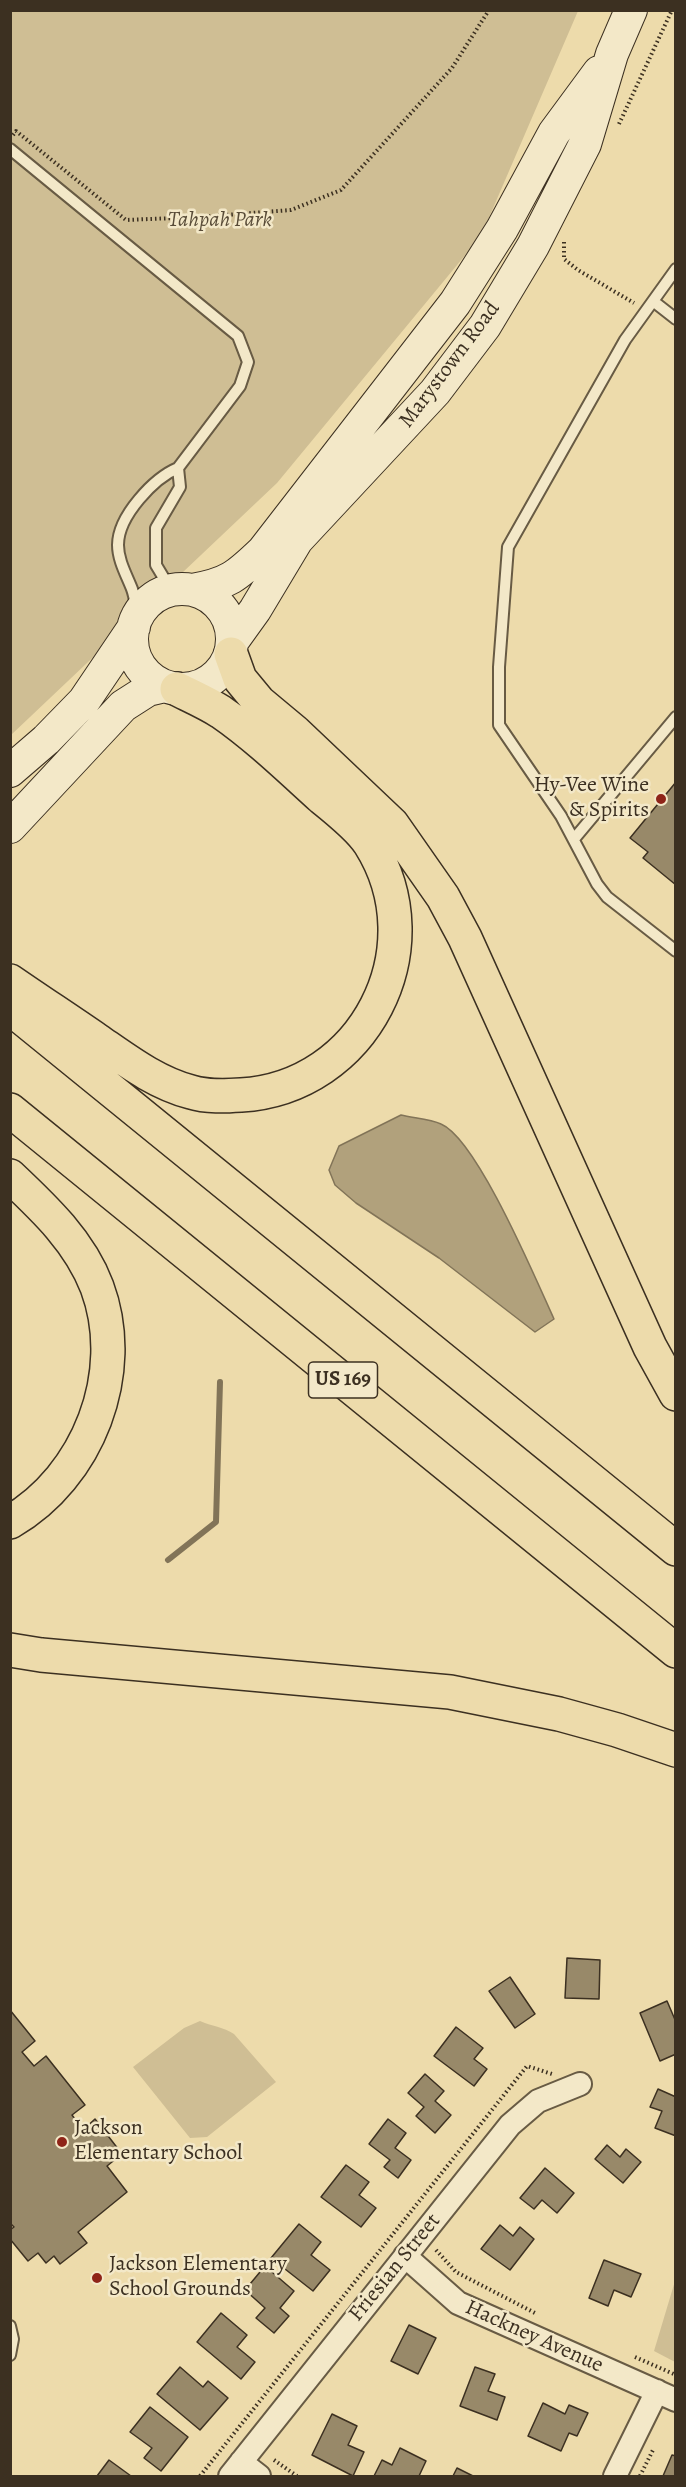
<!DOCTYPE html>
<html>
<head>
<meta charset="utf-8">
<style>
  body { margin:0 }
  #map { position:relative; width:686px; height:2487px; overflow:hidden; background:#eddbab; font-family:Alegreya,serif }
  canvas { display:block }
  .frame { position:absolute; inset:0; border:12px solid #3c3021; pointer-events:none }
</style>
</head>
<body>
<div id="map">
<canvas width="686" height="2487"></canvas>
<div class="frame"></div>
</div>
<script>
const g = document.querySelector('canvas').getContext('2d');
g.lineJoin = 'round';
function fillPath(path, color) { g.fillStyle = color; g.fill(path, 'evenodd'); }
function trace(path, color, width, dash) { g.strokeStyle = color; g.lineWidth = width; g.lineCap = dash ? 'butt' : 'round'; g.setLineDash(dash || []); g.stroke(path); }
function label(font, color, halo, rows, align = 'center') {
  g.font = font + ' Alegreya,serif'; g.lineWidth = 5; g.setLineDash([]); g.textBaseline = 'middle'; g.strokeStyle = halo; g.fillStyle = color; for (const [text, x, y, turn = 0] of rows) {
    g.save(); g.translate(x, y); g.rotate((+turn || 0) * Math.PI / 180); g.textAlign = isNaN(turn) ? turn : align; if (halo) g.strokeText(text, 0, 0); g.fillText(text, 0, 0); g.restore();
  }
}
fillPath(new Path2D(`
  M11,11h567l-97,225 -204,247 -266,252z
  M200,2021c11,5 24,6 34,13l42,48 -69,55 -17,1 -57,-71 51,-39z
  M675,2281v81l-21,-11z`), '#cfbe94');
const water = new Path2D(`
  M401,1115c12,3 29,4 40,9 36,15 95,156 113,195l-19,13 -96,-74 -83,-55 -21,-18 -6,-15 10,-24z`);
fillPath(water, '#b1a17c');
trace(water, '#827458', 1.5);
trace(new Path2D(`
  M168,1560l48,-38 4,-140`), '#827458', 6);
const building = new Path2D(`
  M676,782v103l-33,-27 5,-6 -18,-14z
  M567,1958l33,2 -1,39 -34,-1z
  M510,1977l25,37 -20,14 -26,-37z
  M667,2001l9,21v32l-16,7 -20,-48z
  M10,2010l25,31 -13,11 12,14 12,-10 39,49 -13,10 11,15 12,-11 27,35 -15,12 20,26 -49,40 9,11 -27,21 -6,-8 -8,7 -8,-10 -10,8 -18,-22v-9l4,-3 -4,-4z
  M456,2027l27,21 -9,11 13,10 -13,17 -40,-30z
  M425,2074l19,17 -9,10 16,14 -16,18 -19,-17 8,-9 -16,-14z
  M658,2089l18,8v39l-21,-8 7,-17 -12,-4z
  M388,2119l18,14 -11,15 16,12 -13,18 -14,-11 6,-7 -21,-16z
  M607,2145l13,12 6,-8 15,13 -18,21 -28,-24z
  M346,2165l23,17 -10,13 17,13 -15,19 -40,-30z
  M545,2168l29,25 -17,20 -15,-13 -8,9 -14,-11z
  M299,2224l22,18 -10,13 19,15 -17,21 -42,-33z
  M500,2225l13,11 7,-9 14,12 -24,31 -29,-21z
  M604,2260l37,14 -10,23 -17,-7 -6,16 -19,-8z
  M265,2266l29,25 -14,17 9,8 -15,17 -18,-15 9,-10 -20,-18z
  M221,2313l26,22 -10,12 18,15 -14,17 -44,-37z
  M409,2325l27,13 -18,36 -27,-13z
  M180,2367l23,20 5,-6 20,17 -28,32 -43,-36z
  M475,2367l20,7 -7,17 17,6 -8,23 -37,-14z
  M543,2403l22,11 4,-9 19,8 -11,23 -8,-3 -8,18 -33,-15z
  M150,2407l38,30 -27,34 -17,-13 8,-10 -22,-16z
  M332,2414l25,12 -9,19 16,7 -11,24 -41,-21z
  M400,2448l26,13 -7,15h-45l8,-16 10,5z
  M672,2455l4,1v20h-13z
  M109,2460l22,16h-34z
  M457,2468l16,8h-20z`);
fillPath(building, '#988969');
trace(building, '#3c3021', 1.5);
const lane = new Path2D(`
  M10,149l228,187 10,26 -8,24 -62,82
  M676,269l-51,71 -117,207 -9,120v58l62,91 36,68 10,13 69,54
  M653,301l23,18
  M138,616c-2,-9 -3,-19 -6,-27 -6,-15 -14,-29 -14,-44 0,-29 36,-67 60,-77l2,19 -24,41v37l9,15 14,9
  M574,839l102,-122
  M10,2326l3,13 -3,16`);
const street = new Path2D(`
  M405,2256l53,47 218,97
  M241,2462l18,14
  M230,2476l280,-351 28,-24 42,-17
  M615,2476l42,-85`);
const secondary = new Path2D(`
  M132 639a50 50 0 1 1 100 0a50 50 0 1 1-100 0Z
  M192,590c36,-6 45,-14 71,-39l192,-248 47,-74 52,-96 45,-61
  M232,642l23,-32 42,-70 138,-148 50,-66 48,-80 52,-102 27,-90 19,-44
  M10,771l36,-31 38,-39 50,-74
  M10,827l113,-121 25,-16 17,-4`);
const highway = new Path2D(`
  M231,654l9,25 19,23 36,30 97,92 51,73 22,41 185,409 26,47
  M10,981c29,20 58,39 87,59 29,20 59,43 94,52 16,5 34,4 50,3 123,-7 195,-146 129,-251 -10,-16 -34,-35 -49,-47 -32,-29 -64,-60 -100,-85 -14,-9 -30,-16 -44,-23
  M10,1008l666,541
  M10,1110l666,541
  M10,1176c35,33 70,66 87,111 32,86 -9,190 -87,235
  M10,1650l31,5 409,37 109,22 58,16 59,20`);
trace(lane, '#685b44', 14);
trace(street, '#685b44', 26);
trace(secondary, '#3c3021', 34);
trace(highway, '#3c3021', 36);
trace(new Path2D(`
  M619,124l53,-114
  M13,135l3,-4 110,89 73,-3 92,-7 50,-20 111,-122 37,-58
  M564,242v17l14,11 56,33
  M436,2250l20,22 79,41
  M635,2357l41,18
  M274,2460l23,16
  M200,2476l327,-410 25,8
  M640,2476l13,-26`), '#3c3021', 4, [1.5, 3]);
trace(lane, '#f3e8c8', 10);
trace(street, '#f3e8c8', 22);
trace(secondary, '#f3e8c8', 32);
trace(highway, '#eddbab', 33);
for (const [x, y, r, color] of [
  [661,799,6,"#8f2418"],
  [62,2142,6,"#8f2418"],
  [97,2278,6,"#8f2418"]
]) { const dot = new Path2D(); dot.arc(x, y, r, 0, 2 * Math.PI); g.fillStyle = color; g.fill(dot); trace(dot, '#f3e8c8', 2); }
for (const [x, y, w] of [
  [343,1380,69]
]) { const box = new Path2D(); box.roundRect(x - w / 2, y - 18, w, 36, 4.5); g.fillStyle = '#f3e8c8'; g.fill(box); trace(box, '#3c3021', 1.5); }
label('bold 21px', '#3c3021', null, [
  ["US 169",343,1380]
]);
label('italic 22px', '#594c38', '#f3e8c8', [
  ["Tahpah Park",220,221]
]);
label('22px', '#3c3021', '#f3e8c8', [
  ["Marystown Road",450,365,-53],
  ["Friesian Street",395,2268,-51],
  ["Hackney Avenue",534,2337,24]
]);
label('22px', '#3c3021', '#f3e8c8', [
  ["Hy-Vee Wine",649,786,"right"],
  ["& Spirits",649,811,"right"],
  ["Jackson",74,2129],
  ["Elementary School",74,2154],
  ["Jackson Elementary",109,2265],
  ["School Grounds",109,2290]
], 'left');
</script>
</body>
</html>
